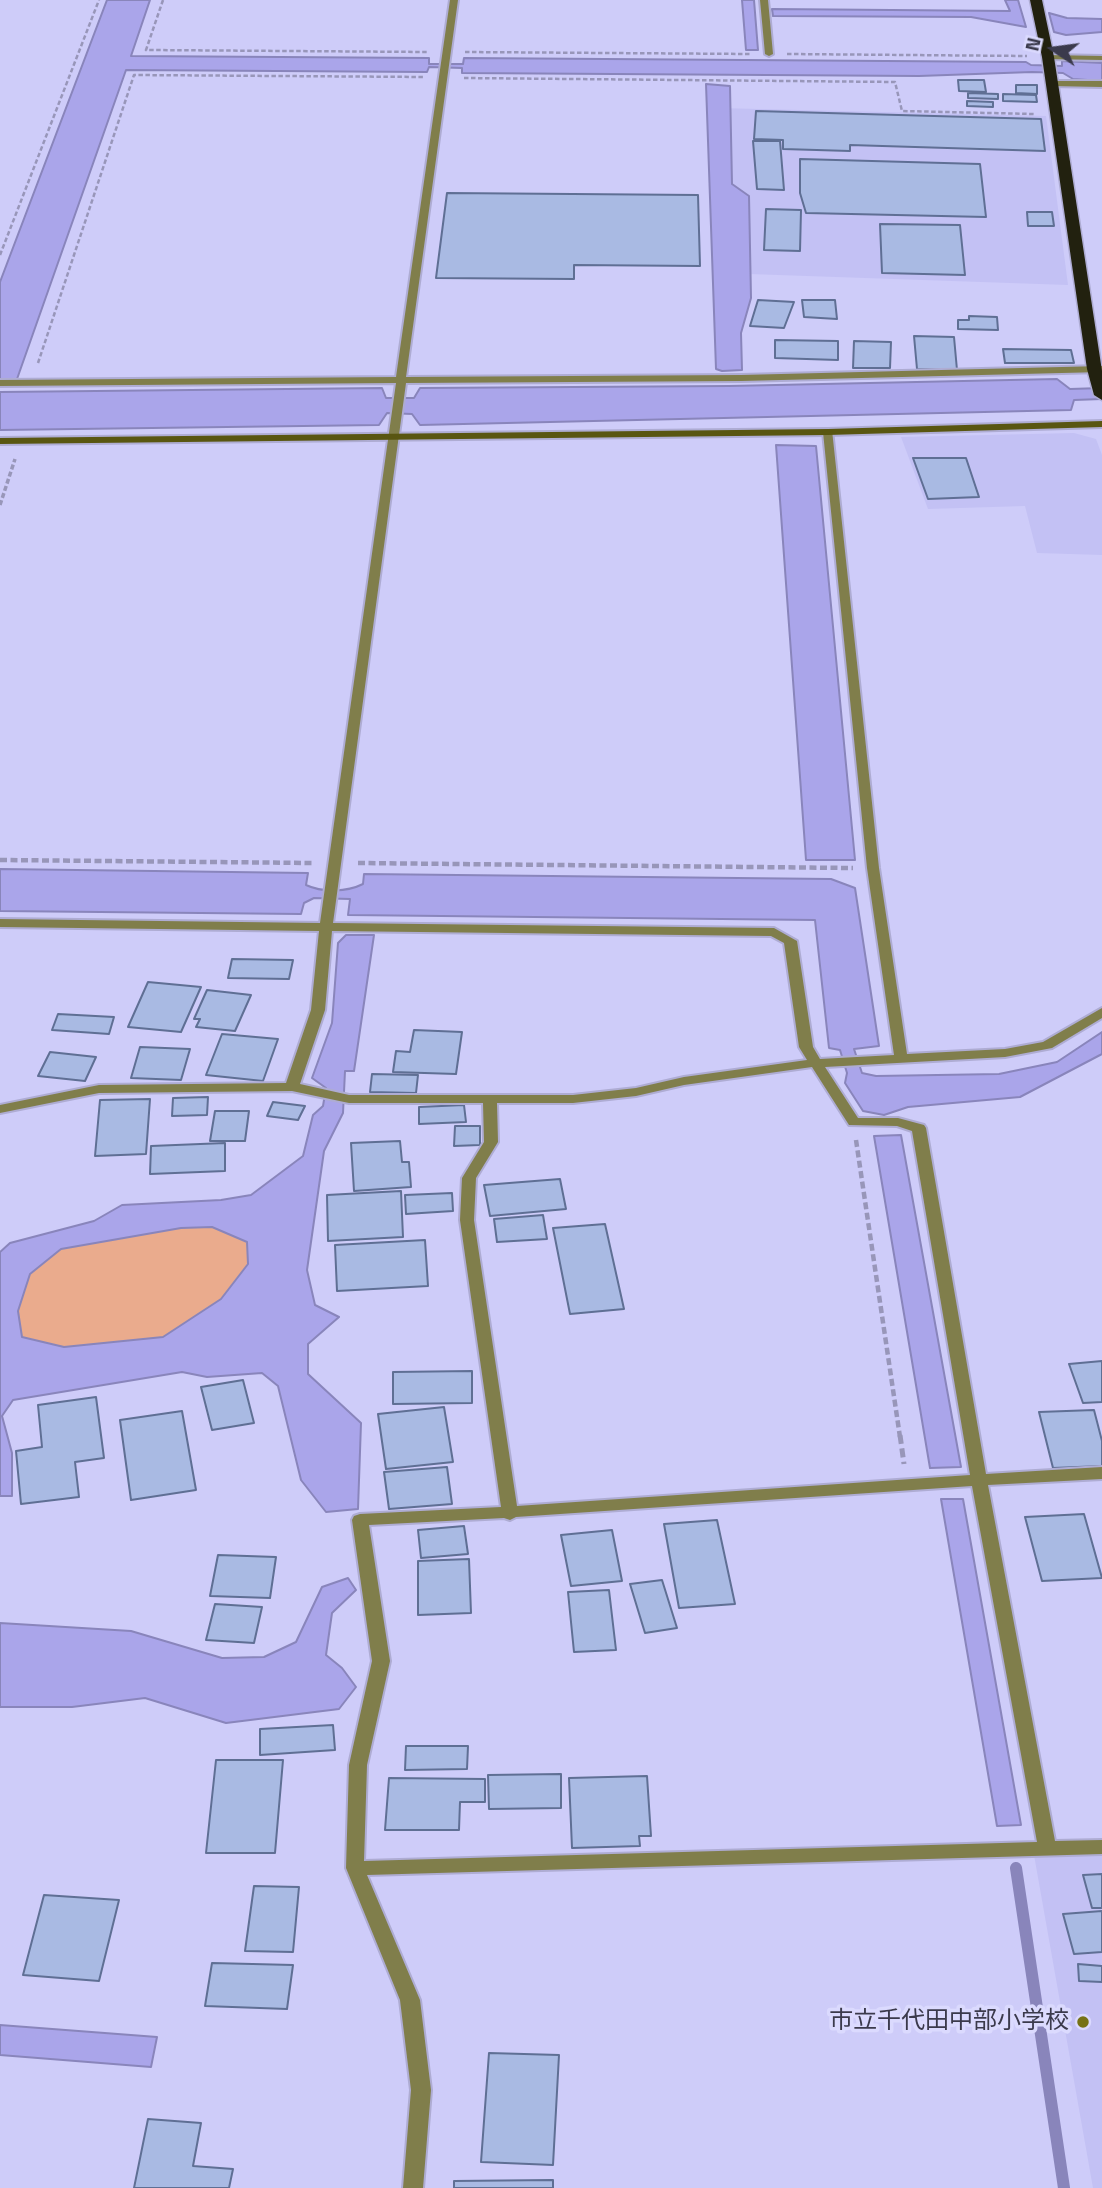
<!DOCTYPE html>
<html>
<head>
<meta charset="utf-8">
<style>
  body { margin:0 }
  #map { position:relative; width:1102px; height:2188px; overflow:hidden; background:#ceccf9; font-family:"Titillium Web",sans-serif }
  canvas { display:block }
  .north { position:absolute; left:1018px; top:14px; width:70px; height:70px; -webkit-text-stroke:5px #dbdafe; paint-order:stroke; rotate:283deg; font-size:19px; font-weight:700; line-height:28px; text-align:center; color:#3b3a4c }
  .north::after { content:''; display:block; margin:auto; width:24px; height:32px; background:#3b3a4c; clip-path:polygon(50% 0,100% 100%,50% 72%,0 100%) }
</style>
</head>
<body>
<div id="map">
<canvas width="1102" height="2188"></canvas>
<div class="north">N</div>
</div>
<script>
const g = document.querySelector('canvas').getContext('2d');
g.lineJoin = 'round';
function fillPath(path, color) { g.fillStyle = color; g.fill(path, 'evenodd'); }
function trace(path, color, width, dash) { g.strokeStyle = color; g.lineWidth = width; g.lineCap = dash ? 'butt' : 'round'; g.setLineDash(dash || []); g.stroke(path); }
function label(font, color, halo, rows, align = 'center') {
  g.font = font + ' "Titillium Web","Noto Sans JP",sans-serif'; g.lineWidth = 7; g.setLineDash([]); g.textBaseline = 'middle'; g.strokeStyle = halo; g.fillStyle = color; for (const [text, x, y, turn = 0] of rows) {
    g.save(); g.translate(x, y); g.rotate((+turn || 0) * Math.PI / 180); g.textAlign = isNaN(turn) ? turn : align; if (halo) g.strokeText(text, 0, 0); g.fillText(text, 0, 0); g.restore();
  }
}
fillPath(new Path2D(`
  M718,108l328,8 22,169 -348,-12z
  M1074,433l22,6 6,16v100l-65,-2 -12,-47 -97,3 -27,-72z
  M1102,1854v334h-9l-59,-333z`), '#c3c1f4');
fillPath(new Path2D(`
  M303,1200l-12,157 -291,33v-77l39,-69z`), '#eaab8d');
const water = new Path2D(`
  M107,0h43l-19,56 298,2v6h34l1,-6 562,4 5,3 31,1v-5l40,2v18l-29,-2 -10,-6 -31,-1 -113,4 -457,-3v-5l-33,-1 -2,5 -301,-2 -109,309h-17v-97z
  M742,0h12l4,50h-12z
  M1005,0h13l8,27 -55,-10 -198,-1 -1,-7 238,2z
  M1049,13l18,5 35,1v13l-36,3 -12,-3z
  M706,84l24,2 2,98 17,12 2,102 -10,35 1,37 -20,1 -6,-2z
  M1057,379l13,10 32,-1v11l-28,1 -3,10 -651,15 -8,-11 -25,-1 -8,12 -379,5v-38l382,-4 4,10h28l6,-10 309,-2z
  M776,445l40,1 39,414h-49z
  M0,869l308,4 -2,12c17,8 41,7 57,-1l1,-10 467,5 24,9 24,158 -25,3 8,24 14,3 123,-2 58,-12 45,-30v22l-82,43 -112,10 -24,8 -21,-4 -18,-28 2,-10 -7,-23 -11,-2 -14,-128 -467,-5 2,-16 -36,-1 -10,5 -3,11 -301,-3z
  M346,935h28l-20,136h-9l-2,42 -19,38 -17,119 8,35 24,12 -31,27v30l53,49 -3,86 -32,3 -25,-32 -23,-94 -16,-13 -55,4 -25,-5 -169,28 -11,16 10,37v43h-12v-244l10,-9 84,-22 28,-16 99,-5 30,-5 52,-39 10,-41 10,-9 3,-18 -14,-10 20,-55 6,-80zM212,1227l35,15 1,22 -27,35 -58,38 -99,10 -42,-10 -4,-26 12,-37 31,-25 120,-21z
  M901,1135l60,332 -31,1 -56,-332z
  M941,1499h22l58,326 -24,1z
  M348,1578l8,12 -24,23 -6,42 16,13 14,19 -17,22 -113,14 -81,-25 -73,9h-72v-84l131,8 91,27 42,-1 32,-15 26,-55z
  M0,2025l157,12 -6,30 -151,-12z`);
fillPath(water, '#aaa5ea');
trace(water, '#8985bb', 2);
trace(new Path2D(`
  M1016,1868l48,320`), '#8985bb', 12);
const building = new Path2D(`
  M958,80h26l2,12 -27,-1z
  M1016,85h21v9l-21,-1z
  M968,93l30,1v5l-30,-1z
  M1003,94l33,1 1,7 -34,-1z
  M967,101l26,1v5l-26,-1z
  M756,111l285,8 4,32 -195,-6v6l-67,-2v-9l-29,-1z
  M753,141h27l4,49 -27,-1z
  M800,159l180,5 6,53 -180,-4 -6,-20z
  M447,193l251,2 2,71 -126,-1v14l-138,-1z
  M766,209l35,1 -1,41 -36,-1z
  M1027,212h25l2,14h-26z
  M880,224l80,1 5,50 -83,-2z
  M758,300l36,2 -10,26 -34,-2z
  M802,300h33l2,19 -33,-2z
  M969,316l28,1 1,13 -40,-1v-9h11z
  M914,336l40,1 3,33 -40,-1z
  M775,340l63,1v19l-63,-2z
  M854,341l37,1 -1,26h-37z
  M1003,349l68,1 3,13h-69z
  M913,458h53l13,39 -51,2z
  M232,959l61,1 -4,19 -61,-1z
  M148,982l53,5 -20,45 -53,-5z
  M207,990l44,5 -16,36 -39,-4 4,-8h-6z
  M58,1014l56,3 -5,17 -57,-4z
  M414,1030l48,2 -6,42 -63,-2 3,-21 14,1z
  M222,1034l56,5 -15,42 -57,-6z
  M140,1047l50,2 -9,31 -50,-2z
  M50,1052l46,5 -11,24 -47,-5z
  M372,1074l46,1 -2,18 -46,-1z
  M208,1097l-1,18 -35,1 1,-18z
  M150,1099l-4,55 -51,2 5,-56z
  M273,1102l32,4 -7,14 -31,-4z
  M464,1105l2,17 -47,2v-17z
  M215,1111h34l-4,30h-35z
  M455,1126h25v19l-26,1z
  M400,1141l2,21h7l2,25 -57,4 -3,-48z
  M225,1143v28l-75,3 1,-28z
  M560,1179l6,30 -76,7 -6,-31z
  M401,1191l2,46 -75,4 -1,-46z
  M452,1193l1,18 -47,3 -1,-19z
  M543,1215l4,24 -50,3 -3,-23z
  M605,1224l19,85 -54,5 -17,-86z
  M425,1240l3,46 -91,5 -2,-46z
  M1102,1361v41l-19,1 -14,-39z
  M472,1371v32l-79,1v-32z
  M243,1380l11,43 -42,7 -11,-43z
  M96,1397l8,61 -29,4 4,35 -58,7 -5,-53 26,-4 -4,-42z
  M444,1407l9,55 -67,7 -8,-55z
  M1094,1410l8,31v25l-49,2 -14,-56z
  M182,1411l14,79 -65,10 -11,-80z
  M447,1467l5,37 -63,5 -5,-37z
  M1084,1514l18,64 -60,3 -17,-64z
  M717,1520l18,84 -56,4 -15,-84z
  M464,1526l4,28 -47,4 -3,-28z
  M612,1530l10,51 -51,5 -10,-51z
  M218,1555l58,2 -6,41 -60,-2z
  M469,1559l2,54 -53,2v-54z
  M662,1580l15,48 -32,5 -15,-49z
  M609,1590l7,60 -42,2 -6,-60z
  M215,1604l47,3 -8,36 -48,-3z
  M333,1725l2,25 -75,5v-26z
  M406,1746h62l-1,23 -62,1z
  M216,1760h67l-8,93h-69z
  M561,1774v34l-72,1 -1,-34z
  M647,1776l4,60h-12l1,10 -68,2 -3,-70z
  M389,1778l96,1v23h-25l-1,28h-74z
  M1102,1874v34h-10l-9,-33z
  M254,1886l45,1 -6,65 -48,-1z
  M44,1895l75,5 -20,81 -76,-6z
  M1102,1911v41l-28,2 -11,-40z
  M212,1963l81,2 -6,44 -82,-3z
  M1078,1964l24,2v16l-23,-1z
  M489,2053l70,2 -6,110 -72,-3z
  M148,2119l53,4 -8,43 40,3 -4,19h-95z
  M553,2180v8h-99v-7z`);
fillPath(building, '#a9bae3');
trace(building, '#5f6f94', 2);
const street = new Path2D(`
  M450,0h8l-52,377 335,-2 361,-9v6l-361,9 -335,2 -73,540 441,5 23,13 16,106 7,12 74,-4 -27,-187 -44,-436 5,-3 4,1 47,438 28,186 98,-5 38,-7 59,-34v10l-50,30 -47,9 -180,10 33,51h40l26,7 2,3 60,346 116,-7v12l-114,6 67,356 47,-1v14l-735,21 53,125 11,90 -8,98h-20l8,-98 -11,-90 -54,-132 3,-103 23,-104 -20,-141 2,-4 6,-2 141,-7 -41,-287 2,-42 22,-36 -1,-39h-134l-57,-12 -193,2 -99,20v-8l99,-20 187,-2 25,-73 8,-79 -319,-4v-8l320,4 76,-540 -396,3v-6l396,-3zM332,931l439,5 13,7 15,104 8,13 -123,17 -48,11 -63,7h-224l-49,-11 25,-74zM812,1067l37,58 48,1 15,5 58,344 -453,31 -43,-286 2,-42 22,-36 -1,-39h76l63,-7 48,-11zM972,1486l65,356 -673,19 3,-96 23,-104 -21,-136 135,-7 6,2 6,-3z
  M760,0h8l5,54 -4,2 -4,-2z
  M1048,55l54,1v4l-57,-1v-4z
  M1048,81h54v6l-51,-1 -4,-3z`);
const secondary = new Path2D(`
  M1102,421v6l-274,8 -828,9v-6l828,-9z`);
const highway = new Path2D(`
  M1030,0h12l12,57 48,314v29l-8,-5 -7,-26 -45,-312z`);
trace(street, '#aeacd3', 4);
trace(secondary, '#aeacd3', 4);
trace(highway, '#aeacd3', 3);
trace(new Path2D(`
  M163,0l-17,50 283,2
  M465,52l286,2
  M787,54l240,2
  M464,78l431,4 7,29 132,3
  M0,255l99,-255
  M38,363l96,-288 290,2`), '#9896b9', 2.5, [4.5, 2.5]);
trace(new Path2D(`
  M0,505l15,-46`), '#9896b9', 3.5, [5, 2.5]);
trace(new Path2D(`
  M0,860l314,3
  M358,863l495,5
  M856,1140l44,297`), '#9896b9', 4.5, [7, 3.5]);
trace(new Path2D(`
  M900,1435l4,29`), '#9896b9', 5, [9, 4.5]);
fillPath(street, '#807e4b');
fillPath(secondary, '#595611');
fillPath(highway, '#22210f');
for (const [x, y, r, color] of [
  [1083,2022,7,"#767215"]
]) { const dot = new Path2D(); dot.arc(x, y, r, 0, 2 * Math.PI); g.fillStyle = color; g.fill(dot); trace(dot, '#dbdafe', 2.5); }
label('24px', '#3b3a4c', '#dbdafe', [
  ["市立千代田中部小学校",1069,2022]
], 'right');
</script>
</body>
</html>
